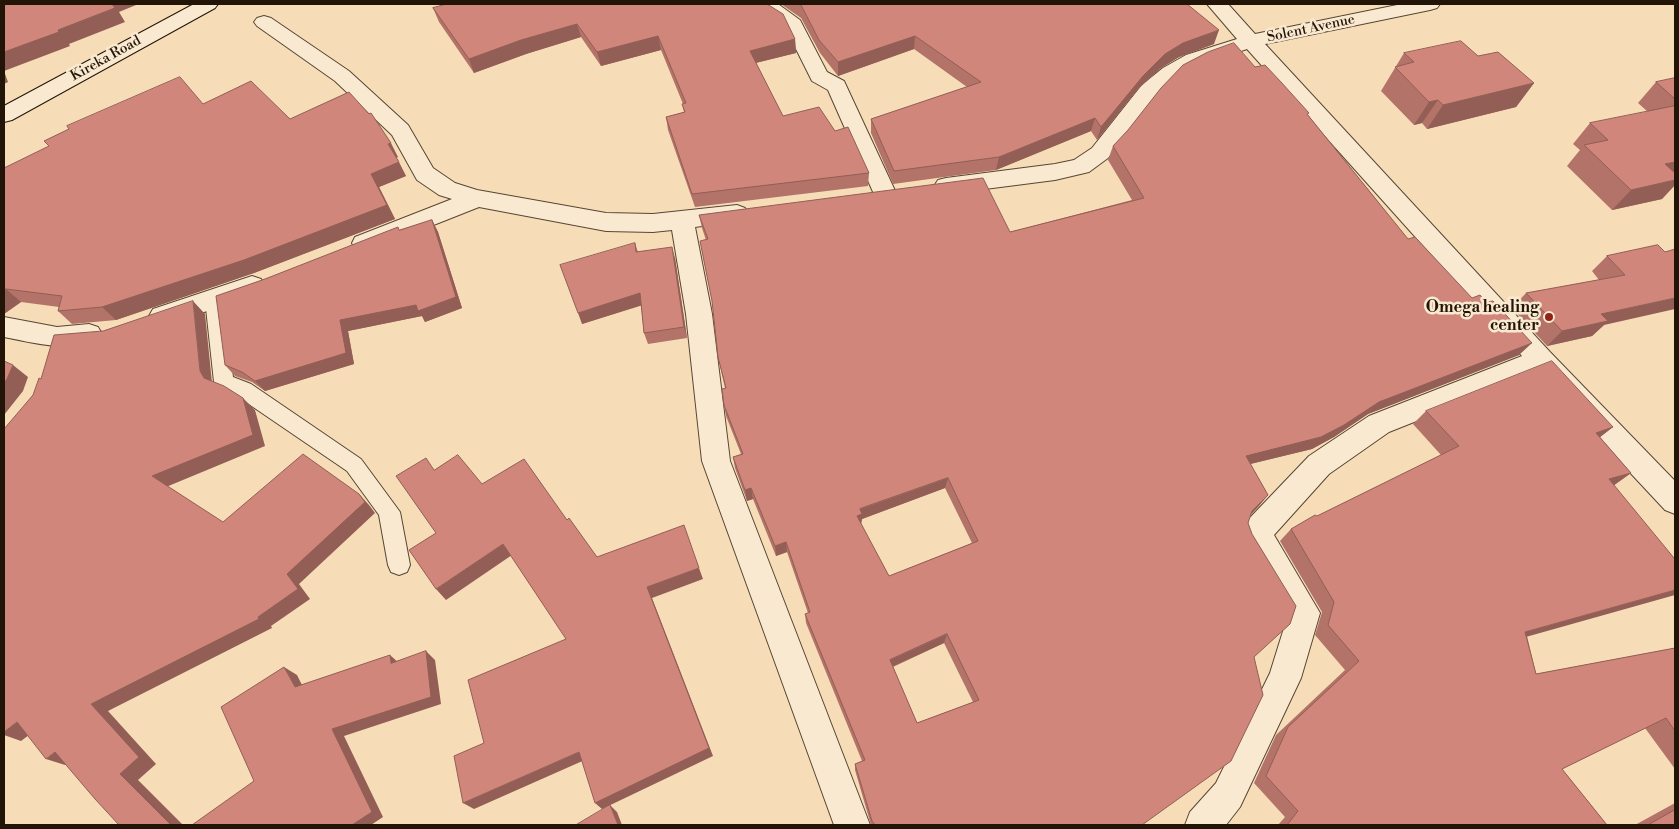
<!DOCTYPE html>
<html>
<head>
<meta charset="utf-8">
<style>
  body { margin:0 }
  #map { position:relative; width:1679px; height:829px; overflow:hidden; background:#f6ddb8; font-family:"Libre Bodoni",serif }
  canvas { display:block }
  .frame { position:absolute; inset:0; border:5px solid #221406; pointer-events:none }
</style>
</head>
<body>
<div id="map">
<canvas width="1679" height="829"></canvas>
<div class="frame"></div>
</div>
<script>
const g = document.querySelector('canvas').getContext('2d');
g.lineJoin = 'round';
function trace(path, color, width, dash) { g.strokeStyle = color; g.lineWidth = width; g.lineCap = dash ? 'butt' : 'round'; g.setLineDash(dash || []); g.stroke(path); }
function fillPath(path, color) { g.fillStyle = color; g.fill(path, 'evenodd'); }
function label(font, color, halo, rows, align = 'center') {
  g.font = font + ' "Libre Bodoni",serif'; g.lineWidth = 5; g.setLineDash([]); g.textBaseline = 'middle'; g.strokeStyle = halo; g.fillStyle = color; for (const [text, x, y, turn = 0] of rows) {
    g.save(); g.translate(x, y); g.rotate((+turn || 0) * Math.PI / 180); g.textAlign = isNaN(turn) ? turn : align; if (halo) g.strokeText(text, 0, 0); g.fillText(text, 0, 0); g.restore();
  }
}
const lane = new Path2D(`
  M214,292l6,2 3,5 10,78 18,7 110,75 39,53 10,53 -3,7 -8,3 -8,-3 -3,-7 -9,-50 -32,-44 -110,-75 -20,-8 -3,-6 -9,-83 3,-5z`);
const street = new Path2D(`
  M758,4h20l22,16 27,52 17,9 53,114 -4,6 -8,2 -8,-2 -49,-111 -16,-9 -27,-54 -23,-16z
  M1207,4h21l27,30 147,-30h38l-3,4 -7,2 -165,34 285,308 125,129v33l-10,-4 -128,-137 -148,59 -60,42 -55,61 46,78 -19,65 -61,129 -14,18h-41l5,-13 26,-29 54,-110 18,-58 -43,-72 -4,-10 4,-10 64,-67 60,-40 153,-60 -275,-307 -47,16 -23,13 -19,17 -50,63 -19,14 -34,8 -109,14 -8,-2 -4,-6 4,-6 8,-2 109,-14 19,-4 18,-12 50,-63 21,-17 23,-13 51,-16z
  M264,16l7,2 78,53 59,54 25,43 22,15 22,7 129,23 47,1 84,-9 8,3 4,6 -4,6 -50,7 17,87 18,147 140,364h-36l-132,-364 -16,-147 -14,-84 -19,2 -47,-1 -127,-24 -106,42 -9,3 -9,-3 -3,-6 3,-6 97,-38 -13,-4 -22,-15 -25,-45 -57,-54 -78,-55 -3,-4 3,-4z
  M252,276l9,3 4,7 -4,7 -99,33 -9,-3 -4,-7 4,-7z
  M4,317l53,10 32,-3 9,3 4,7 -4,7c-32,11 -63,2 -94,-4z`);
const secondary = new Path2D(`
  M194,4h24l-3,4 -203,112 -8,2v-16z`);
trace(lane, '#574632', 2);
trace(street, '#574632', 2);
trace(secondary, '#221406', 2);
fillPath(lane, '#f9e9d1');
fillPath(street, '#f9e9d1');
fillPath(secondary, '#f9e9d1');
fillPath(new Path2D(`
  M781,4h406l27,40 -35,13 -18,11 -23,21 -41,51 -6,-9 -95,39 -103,14 -22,-51v-14l96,-32 -53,-38 -76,27 -18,-23 -19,-35z
  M433,8l362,31 1,14 -40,10 27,53 52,15 34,42 -1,13 -173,21 -27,-77 -2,-13 18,-5 -2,-8h1l-22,-54 -60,16 -20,-29 -55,17 -52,19 -35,-51z
  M1404,53l74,3 56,27 -18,24 -89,22 -5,-6 -8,2 -33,-34z
  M1255,67l53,48 100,124 111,116 -151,59 -34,23 -22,12 -62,15 18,31 -17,19 -3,9 6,134 -112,168h-271l-16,-55v-6l7,-3 -56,-138 -1,-9 3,-1 -21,-61 -11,4 -23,-57 -6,2 -12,-33 -2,-11 8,-3 -15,-38 -2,-11 1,-17 -7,-31 -12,-117 -4,-12 -3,-13 311,17 122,-32 -24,-40 5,-14zM945,488l27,55 -83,33 -28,-52 1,-5zM944,643l29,59 -56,21 -24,-56z
  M1675,78v107l-13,14 -50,11 -45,-44 13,-16 -7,-6 17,-21 58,-11 -10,-9 18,-21z
  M203,104l87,15 108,38 -2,1 10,18 -27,11 16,32 -141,54 -138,47 -44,4 -14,-13 1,-4 -38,-5 -17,12v-146z
  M432,220l6,12 24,76 -37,14 -3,-6 -74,15 6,33 -89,27 -13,-9 -17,-6 -10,-11 40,-86 134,-49z
  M635,243l3,9 37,6 12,80 -39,6 -4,-11 -3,-28 -59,19z
  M1658,245l-54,80 -12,11 -45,10 -35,-38 14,-15 73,-13 -7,-9 15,-15z
  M1426,411l187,16 -13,10 31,36 -17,12 -87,151 9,38 139,-26v121l-30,-41 -83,41 45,56h-329l7,-8 -31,-34 22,-48 69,-65 -30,-35 7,-23 -42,-71 11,-12 150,-74 -28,-31z
  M1675,803v22h-40z`), '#b37369');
fillPath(new Path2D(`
  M111,4h24l1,1 -17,7 6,10 -56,22 1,2 -66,25 4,11 -4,2v-32l54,-22z
  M577,24l4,13 -55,17 -52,19 -5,-14 52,-19z
  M1219,30l-5,14 -35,13 -18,11 -23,21 -41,51 4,-13 42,-51 22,-22 18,-11z
  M658,36l3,14 -60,16 -4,-14z
  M915,36l-1,13 -76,27v-14z
  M795,39l1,14 -45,11 -1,-13z
  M1534,83l-18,24 -89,22 16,-24z
  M1438,100l-16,23 -8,2 15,-23z
  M1095,118l-4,13 -95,39 3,-13z
  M391,143l7,14 -3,1 -7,-14z
  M399,162l7,14 -27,11 16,32 -141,54 -138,47 -14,-13 269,-133z
  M1675,162v16l-10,-14z
  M1675,180v5l-13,14 -50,11 19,-20z
  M432,220l6,12 24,76 -37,14 -3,-6 -74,15 6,33 -89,27 -10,-10 85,-61z
  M672,247l3,11 12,80 -3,-11z
  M6,289l15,13 -17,12v-24z
  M640,293l3,12 -61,19 -4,-11z
  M1675,298v11l-71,16 -12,11 -45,10 15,-15 39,-17z
  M193,301l12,13 7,69 -8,-5 -4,-7z
  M1532,343l-13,12 -151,59 -34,23 -22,12 -74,18 8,-11 133,-54z
  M13,365l15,12 -5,14 -19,24v-32z
  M243,398l12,12 10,36 -99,41 -14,-11z
  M1613,427l-18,14 1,-8z
  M1631,473l-18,13 -4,-7z
  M948,478l-3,10 -83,31 -1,5 -4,-8 3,-7z
  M751,488l2,11 -6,2 -2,-11z
  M359,494l10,11 6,8 -76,71 11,15 -39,27 1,2 -164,83 48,53 -18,16 45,45h-12l-51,-51 -29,-70 167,-87 29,-43z
  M1268,495l-9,11 -15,16 8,-11z
  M786,542l1,10 -11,4 -1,-10z
  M503,544l9,11 -66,45 -10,-11z
  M699,568l4,11 -51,19 61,158 -111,53 -7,-6 52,-216z
  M1675,590v5l-167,47 17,-10z
  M947,634l-3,9 -55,25 1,-8z
  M426,651l9,9 6,44 -97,32 39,81 -12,8h-19l-20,-96z
  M390,655l10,9 -9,-1z
  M284,667l13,8 10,20 -12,-8z
  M17,722l20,7 -16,12 -17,-6v-3z
  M55,752l19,6 -9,7 -19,-6z
  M579,752l8,7 -113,50 -11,-6z
  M610,805l7,7 5,13h-4z`), '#925e55');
const building = new Path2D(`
  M4,4h108l3,4 -57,22 1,2 -55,20z
  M447,4h320l16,10 12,25 -45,12 33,65 36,-9 16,24 13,-4 21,46 -177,21 -26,-77 19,-5 -3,-8 4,-1 -28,-67 -61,16 -20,-28 -56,16 -52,19 -36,-51z
  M799,4h388l32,26 -36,13 -18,11 -22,22 -42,51 -6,-9 -96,39 -105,14 -23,-52 110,-37 -66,-46 -77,26 -19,-22 -18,-35z
  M1461,41l17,15 20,-4 36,31 -91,22 -5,-5 -9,2 -34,-35 19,-5 -10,-9z
  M1234,43l21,24 10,-2 16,17 28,31 -2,1 101,125 7,-2 57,61 8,-3 6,7 7,-1 39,42 -153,59 -35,23 -23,12 -75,19 22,39 -16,16 -4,12 4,11 44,72 -6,18 -36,33 9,38 -32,66 -89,64h-267l-3,-4 -17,-57 10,-4 -60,-146 5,-2 -24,-70 -11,4 -24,-58 -6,2 -12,-33 10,-3 -19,-49 -2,-16 4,-1 -8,-31 -6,-56 -12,-60 8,-2 -9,-24 284,-37 27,54 134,-34 -31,-52 15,-16 33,-42 22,-23 25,-13zM948,478l30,63 -89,35 -32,-60 5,-2 -2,-5zM947,634l32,66 -62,23 -27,-63z
  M180,77l23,27 48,-23 39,38 59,-27 20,22 2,-1 20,30 -3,1 11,18 -28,12 16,31 -143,55 -142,47 -44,4 4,-15 -56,-7 -2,1v-122l45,-22 -5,-5 25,-12 -2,-3z
  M1675,78v21l-19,-17z
  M1675,106v56l-10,2 10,9v7l-44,10 -47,-45 24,-5 -18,-17z
  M432,220l24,77 -38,14 -2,-6 -76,15 6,33 -91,28 -13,-9 -17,-7 -9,-69 49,-17 133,-52 1,3z
  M635,243l1,9 36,-5 12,80 -40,6 -4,-40 -62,20 -18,-48z
  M1658,245l7,7 10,-3v49l-74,16 7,7 -46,10 -36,-38 99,-18 -18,-19z
  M193,301l7,70 4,7 20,8 19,12 10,37 -101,41 71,46 80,-68 56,40 6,8 -78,72 11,15 -40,28 1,2 -168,85 48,53 -19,17 51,51h-52l-24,-26 -40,-47 -9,7 -29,-37 -13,10v-303l29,-34 6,-17 2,1 13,-44 49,-4z
  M4,361l9,4 -6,14 -3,4z
  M1552,361l61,66 -17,6 35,40 -22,6 65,79h1v32l-150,42 11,42 139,-26v83l-9,-13 -104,51 45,56h-320l11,-14 -32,-35 22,-49 71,-66 -31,-36 6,-23 -43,-73 24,-14 2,1 142,-70 -33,-35z
  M458,455l24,29 42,-25 43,61 2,-2 28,39 87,-32 15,43 -52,19 62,161 -114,55 -16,-51 -116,51 -9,-47 30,-13 -16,-63 98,-41 -63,-95 -67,45 -27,-39 27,-17 -40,-57 30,-18 8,12z
  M426,651l5,46 -99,32 40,83 -20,13h-160l62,-44 -33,-74 63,-40 11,20 95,-32 1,8z
  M610,805l8,20h-42z
  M1675,810v15h-27z`);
fillPath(building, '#d0867a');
trace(building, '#925e55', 1);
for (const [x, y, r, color] of [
  [1549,317,5,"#8f2418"]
]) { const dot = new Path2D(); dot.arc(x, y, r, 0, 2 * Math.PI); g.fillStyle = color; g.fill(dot); trace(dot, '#f9e9d1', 2); }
label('14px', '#221406', '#f9e9d1', [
  ["Solent Avenue",1311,29,-12],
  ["Kireka Road",106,59,-29]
]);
label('bold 16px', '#221406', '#f9e9d1', [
  ["Omega healing",1539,308],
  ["center",1539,326]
], 'right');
</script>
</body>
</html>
